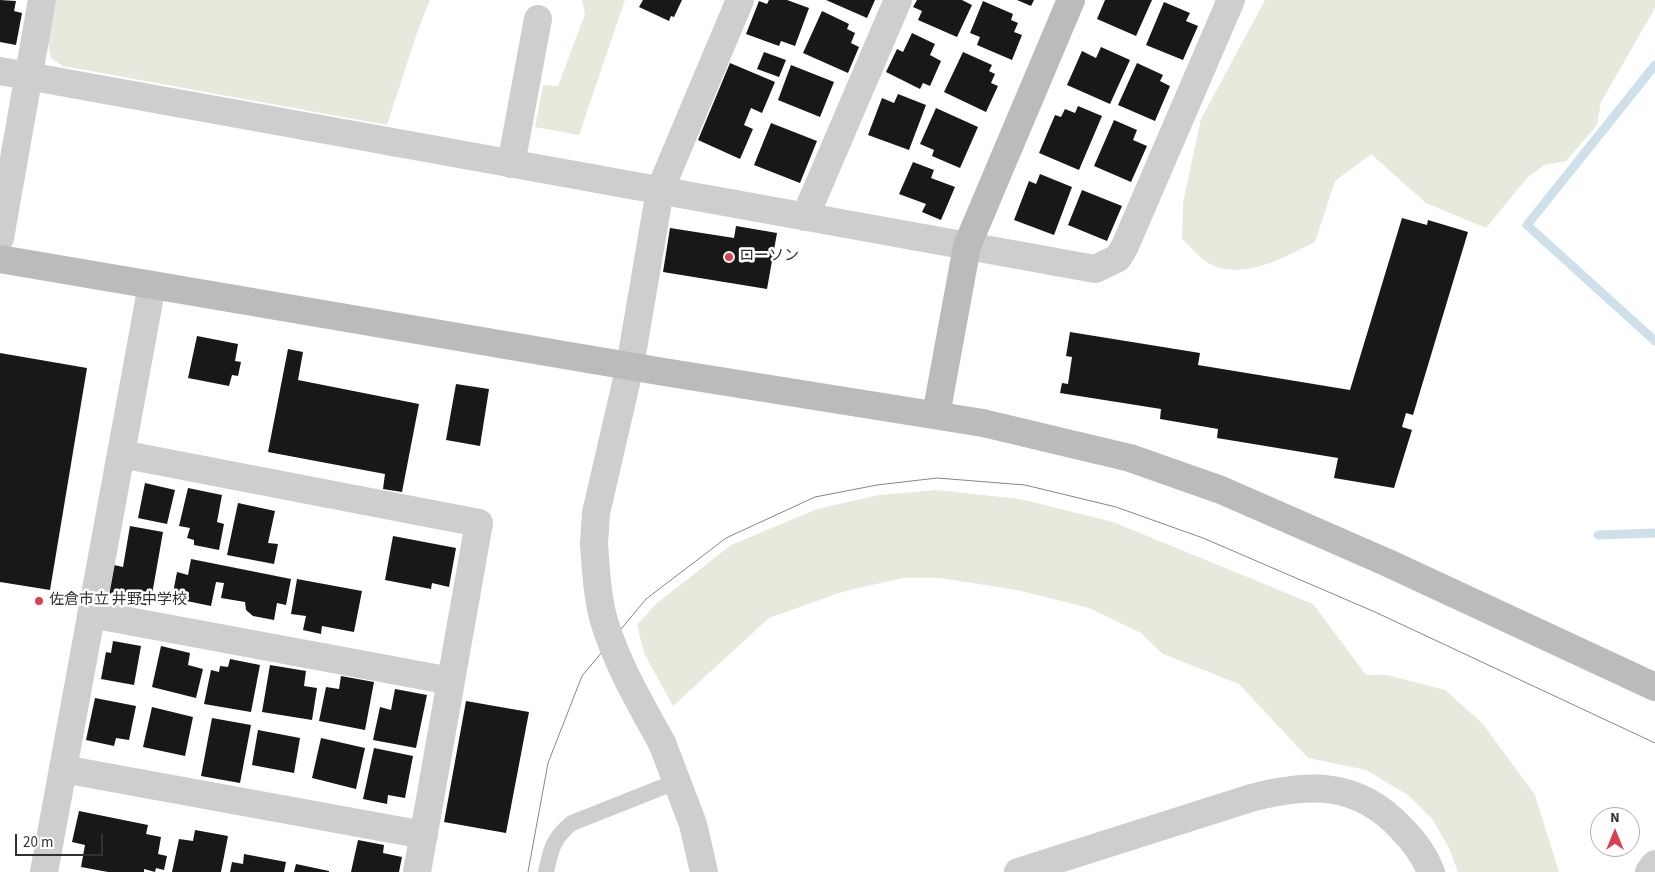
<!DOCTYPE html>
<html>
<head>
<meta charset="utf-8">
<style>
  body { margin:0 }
  #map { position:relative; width:1655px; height:872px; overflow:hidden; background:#fff; font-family:"Source Sans 3",sans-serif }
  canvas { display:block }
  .north { position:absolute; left:1590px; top:807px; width:50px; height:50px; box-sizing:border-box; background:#fff; border:1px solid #adadad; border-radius:50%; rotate:0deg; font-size:14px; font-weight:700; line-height:20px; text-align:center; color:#313131 }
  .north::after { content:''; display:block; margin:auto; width:18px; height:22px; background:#dc3f51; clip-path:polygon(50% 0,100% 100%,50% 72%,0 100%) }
  .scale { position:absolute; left:15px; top:834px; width:88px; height:22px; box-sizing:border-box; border:2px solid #313131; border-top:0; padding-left:6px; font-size:15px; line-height:18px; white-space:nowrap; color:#313131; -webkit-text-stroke:4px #fff; paint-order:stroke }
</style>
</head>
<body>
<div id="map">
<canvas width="1655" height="872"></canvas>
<div class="north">N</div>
<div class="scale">20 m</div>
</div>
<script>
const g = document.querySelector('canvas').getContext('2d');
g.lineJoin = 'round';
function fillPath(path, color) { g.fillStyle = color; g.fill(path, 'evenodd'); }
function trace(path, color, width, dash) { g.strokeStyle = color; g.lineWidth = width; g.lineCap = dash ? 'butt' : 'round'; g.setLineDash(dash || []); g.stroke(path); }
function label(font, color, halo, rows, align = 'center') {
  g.font = font + ' "Source Sans 3","Noto Sans JP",sans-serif'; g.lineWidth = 5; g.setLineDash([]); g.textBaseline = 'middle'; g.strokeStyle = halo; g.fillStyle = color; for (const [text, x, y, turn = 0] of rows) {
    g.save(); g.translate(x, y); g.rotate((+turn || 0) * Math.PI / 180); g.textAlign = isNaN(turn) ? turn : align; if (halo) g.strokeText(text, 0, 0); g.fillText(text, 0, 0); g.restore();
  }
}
fillPath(new Path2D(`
  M56,0h374l-13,33 -30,92 -324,-59 -12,-8 -3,-15z
  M582,0h43l-46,135 -44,-8 8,-42 15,1 27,-72z
  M1265,0h390v8l-54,94 -4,23 -31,36 -22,4 -17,13 -41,50 -60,-25 -55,-49 -36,27 -20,61c-30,15 -70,38 -103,23 -11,-5 -21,-18 -30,-26l1,-36 18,-84z
  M936,490l84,9 93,23 200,82 53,71h21l58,15 38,34 52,71 24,77h-101l-9,-24 -17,-29 -24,-24 -42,-25 -58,-12 -69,-74 -76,-30 -22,-21 -52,-25 -72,-18 -77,-12h-37l-58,13 -76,27 -96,88 -29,-53 -7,-28 19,-21 75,-59 86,-36 62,-14z`), '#e5eadd');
trace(new Path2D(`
  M1655,65l-128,160 128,116
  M1598,535l57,-2`), '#cee1eb', 9);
fillPath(new Path2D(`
  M0,0l16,1 -2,10 8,2 -6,32 -16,-3z
  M643,0h39l-8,17 -3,-1 -2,5 -30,-14z
  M769,0h18l22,8 -14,38 -14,-5 -2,5 -33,-12 13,-33 8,3z
  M826,0h49l-8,18z
  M917,0h45l10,5 -15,32 -39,-17 4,-9 -9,-4z
  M1017,0h17l-3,6z
  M1105,0h47l-16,36 -39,-17z
  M983,1l30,13 -2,6 7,3 -4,9 8,3 -10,25 -35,-15 3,-8 -10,-4z
  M1164,2l26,11 -4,8 12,5 -15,34 -37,-15z
  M822,11l27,13 -2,5 8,4 -4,10 8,4 -11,26 -45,-20z
  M912,33l23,11 -5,11 11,6 -11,25 -7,-3 -3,6 -34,-17 11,-23 6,3z
  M1101,47l29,13 -20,44 -43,-19 15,-34 14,7z
  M764,52l22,8 -7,17 -22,-8z
  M963,52l29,13 -3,6 6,3 -4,9 7,3 -12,26 -42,-20z
  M730,63l45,19 -13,31 -11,-5 -7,17 9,4 -13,30 -42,-19z
  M1137,63l26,12 -3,6 10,5 -15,35 -37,-16z
  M791,65l43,17 -14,35 -42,-17z
  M898,94l28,11 -17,45 -41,-15 14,-37 12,5z
  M1078,106l24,10 -23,54 -40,-17 16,-38 6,2 4,-8 10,4z
  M936,108l42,19 -18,41 -28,-12 2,-6 -14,-6z
  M1114,120l23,10 -4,10 14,6 -16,36 -37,-16z
  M771,123l46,18 -17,42 -46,-18z
  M913,162l21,8 -3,8 24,9 -14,33 -19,-8 4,-8 -27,-10z
  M1040,174l32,13 -18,48 -40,-15 15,-39 7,3z
  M1082,190l40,16 -15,35 -39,-16z
  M1402,218l25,7 1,-5 40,12 -55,183 -7,-2 -4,14 10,3 -18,58 -60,-10 4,-20 -121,-20 1,-9 -58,-10 1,-10 -101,-16 2,-10 6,1 4,-27 -6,-1 4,-24 130,21 -2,12 152,25z
  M736,226l41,7 -10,56 -104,-17 7,-44 64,10z
  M197,336l41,8 -3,17 6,1 -3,14 -6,-1 -3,11 -41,-8z
  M288,349l15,3 -5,28 121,24 -17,88 -19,-3 2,-15 -117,-22z
  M0,353l87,15 -37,222 -50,-8z
  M456,384l33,5 -9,57 -34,-6z
  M145,483l30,7 -8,34 -29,-6z
  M188,488l34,7 -5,27 7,2 -5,26 -25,-5v-5l-7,-2 3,-10 -11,-2z
  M238,503l37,8 -7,32 10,1 -4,20 -47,-9z
  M130,526l33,6 -13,74 -33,-6 1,-4 -9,-2 5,-29 9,2z
  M393,536l63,12 -7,39 -17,-4 -1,6 -46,-9z
  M191,559l100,20 -5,26 -9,-2 -3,17 -21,-4 -7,-6 -1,-8 -24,-4 3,-15 -8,-1 -5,24 -39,-8 5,-26 11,3z
  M297,579l65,12 -8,41 -32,-6 -1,8 -18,-4 3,-14 -15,-2z
  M113,641l28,5 -7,39 -33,-6 5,-27 5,1z
  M161,646l29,7 -2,12 15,4 -7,29 -44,-11z
  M230,659l30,6 -9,47 -47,-8 7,-34 8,2 1,-6 8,1z
  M270,665l36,6 -2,15 13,2 -5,32 -50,-8z
  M341,676l33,6 -9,48 -46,-9 7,-34 13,2z
  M395,689l32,6 -11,53 -43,-8 7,-33 11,3z
  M95,698l41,8 -7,34 -13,-2 -2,8 -28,-6z
  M466,701l63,11 -23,121 -62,-11z
  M152,707l41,10 -8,39 -42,-9z
  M212,718l39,7 -11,58 -39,-7z
  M258,730l42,8 -6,35 -42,-8z
  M321,738l44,10 -9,41 -44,-11z
  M374,748l39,8 -8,42 -17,-3 -1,9 -24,-5z
  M79,811l69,14 -2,9 15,3 -3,17 9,2 -3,14 -8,-2 -1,4 -11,-3v3h-36l-27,-5 4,-22 -13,-3z
  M195,830l33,6 -7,36h-49l7,-33 14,2z
  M358,840l26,5 -1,8 19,4 -3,15h-48z
  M244,854l42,8 -2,10h-54l2,-10 11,2z
  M296,864l33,7v1h-35z`), '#181818');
trace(new Path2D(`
  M546,872c5,-23 7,-34 26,-49l106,-42`), '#cecece', 16);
trace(new Path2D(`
  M0,71l1095,198 23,-11 7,-12 106,-246
  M511,164l27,-145
  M805,217l93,-217
  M0,238l42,-238
  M121,454l358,69 -62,349
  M594,544l2,-31 34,-147 30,-176 80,-190
  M91,614l360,67
  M662,743l31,81 11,48
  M63,769l361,66
  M44,872l108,-587
  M1018,872l233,-74c58,-15 106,-17 150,30 13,13 23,26 30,44
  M1649,872l6,-8`), '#cecece', 28);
trace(new Path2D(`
  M0,259l664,113 319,51 147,35 91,32 167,73 267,124
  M936,415l31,-169 104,-246`), '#bbb', 28);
trace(new Path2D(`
  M528,872l20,-109 34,-87 64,-77 80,-61 89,-41 62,-12 60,-7 88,7 91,22 87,31 172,74 280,131`), '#868686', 1);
trace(new Path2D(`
  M594,544c2,26 3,52 10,77 13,43 36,82 58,122`), '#cecece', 28);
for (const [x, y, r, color] of [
  [729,257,5,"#dc3f51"],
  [39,601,5,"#dc3f51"]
]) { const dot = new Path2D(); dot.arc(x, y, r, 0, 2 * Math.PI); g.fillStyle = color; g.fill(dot); trace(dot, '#fff', 2); }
label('15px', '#313131', '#fff', [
  ["ローソン",739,257],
  ["佐倉市立 井野中学校",49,601]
], 'left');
</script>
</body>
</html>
